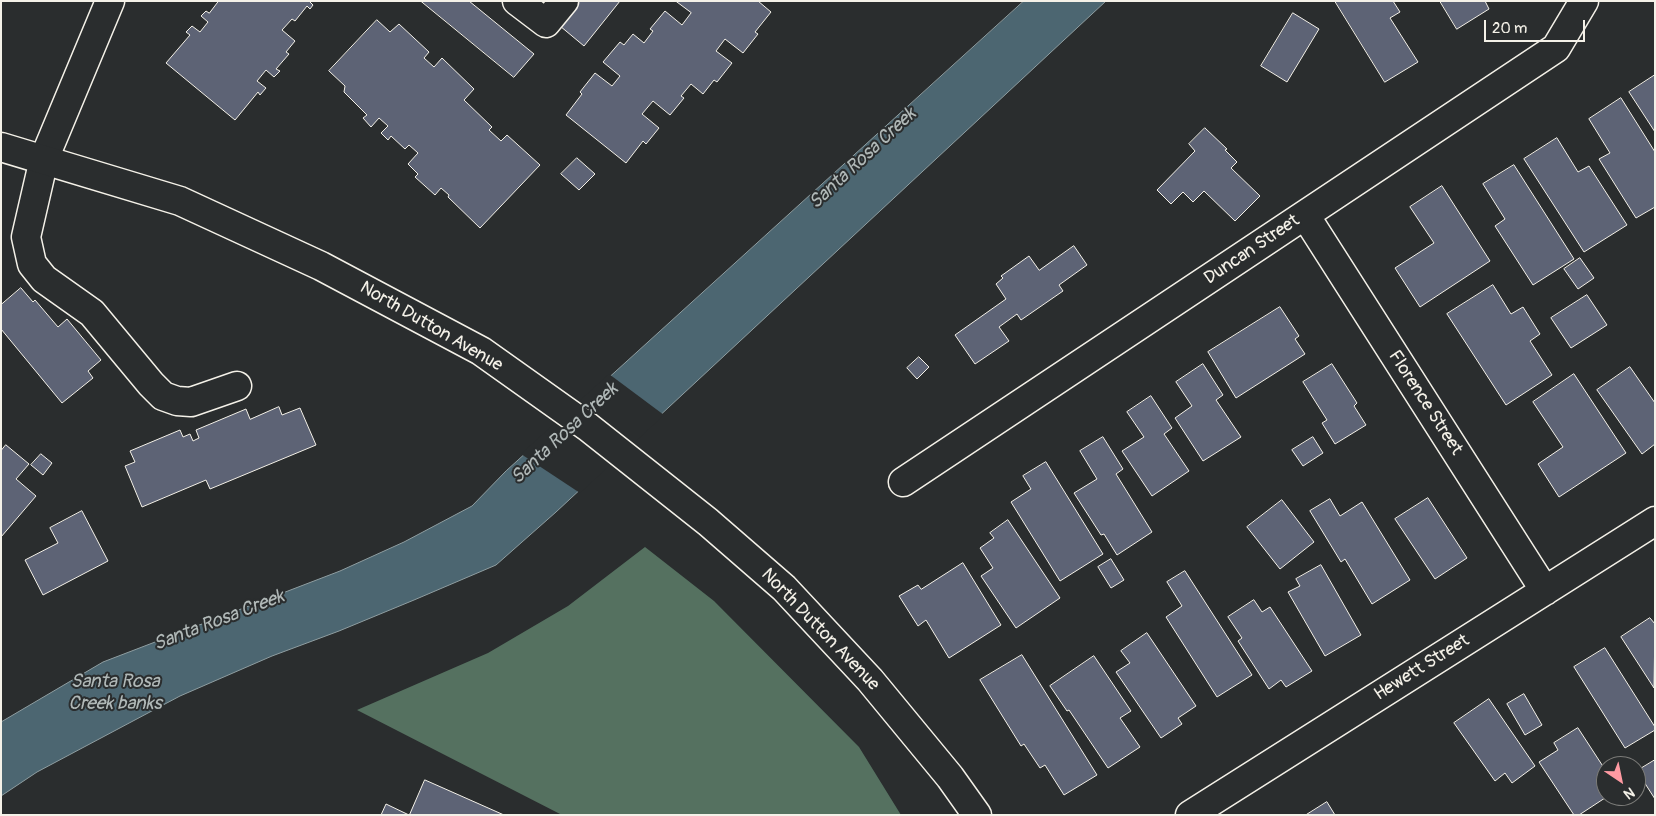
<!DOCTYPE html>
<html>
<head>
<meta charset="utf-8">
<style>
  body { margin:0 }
  #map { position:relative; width:1656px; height:816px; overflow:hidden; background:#2a2d2e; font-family:Pangolin,sans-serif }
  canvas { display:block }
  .frame { position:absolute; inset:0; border:2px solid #f4f1e8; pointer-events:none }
  .north { position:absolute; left:1596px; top:756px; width:50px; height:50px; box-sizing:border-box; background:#2a2d2e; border:1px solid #7b7b78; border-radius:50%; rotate:146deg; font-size:14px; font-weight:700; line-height:20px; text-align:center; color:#f4f1e8 }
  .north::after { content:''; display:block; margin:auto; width:18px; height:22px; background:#ff9aa2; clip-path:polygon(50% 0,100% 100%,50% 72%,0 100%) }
  .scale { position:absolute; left:1484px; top:20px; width:101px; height:22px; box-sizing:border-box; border:2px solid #f4f1e8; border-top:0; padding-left:6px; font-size:15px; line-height:18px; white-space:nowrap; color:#f4f1e8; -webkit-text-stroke:4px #2a2d2e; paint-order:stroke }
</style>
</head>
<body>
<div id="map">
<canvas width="1656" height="816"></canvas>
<div class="frame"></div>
<div class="north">N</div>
<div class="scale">20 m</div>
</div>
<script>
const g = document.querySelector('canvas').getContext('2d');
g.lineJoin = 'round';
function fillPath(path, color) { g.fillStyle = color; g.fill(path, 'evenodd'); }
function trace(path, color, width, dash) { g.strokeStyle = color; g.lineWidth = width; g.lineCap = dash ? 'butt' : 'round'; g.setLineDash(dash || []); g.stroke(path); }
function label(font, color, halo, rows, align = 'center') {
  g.font = font + ' Pangolin,sans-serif'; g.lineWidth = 4; g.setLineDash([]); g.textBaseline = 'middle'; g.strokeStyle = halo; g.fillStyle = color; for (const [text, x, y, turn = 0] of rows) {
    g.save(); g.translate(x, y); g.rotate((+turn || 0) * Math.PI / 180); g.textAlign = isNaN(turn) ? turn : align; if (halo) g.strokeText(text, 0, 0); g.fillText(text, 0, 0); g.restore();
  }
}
fillPath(new Path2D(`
  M645,547l69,54 145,146 42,68h-339l-205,-105 131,-57 80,-47z`), '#557160');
const water = new Path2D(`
  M1024,1h82l-550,511 -60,53 -82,35 -75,31 -67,25 -92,40 -143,76 -36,24v-74l102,-60 237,-91 64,-29 68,-36 34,-35z`);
fillPath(water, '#4c6671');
trace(water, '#8f9ea1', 1);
fillPath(new Path2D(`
  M609,374l55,41 -84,78 -59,-39z`), '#2a2d2e');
const building = new Path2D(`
  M219,1h90l4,4 -3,4 -3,-3 -12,15 -3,-2 -10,11 13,11 -9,11 3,2 -13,15 4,2 -6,6 -8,-7 -9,11 9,7 -6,7 -2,-3 -23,28 -69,-57 24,-28 -4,-3 6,-6 8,6 8,-10 -7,-6 5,-5 3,2z
  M421,1h48l65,53 -20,23z
  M580,1h40l-36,45 -24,-20z
  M676,1h82l13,11 -16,20 3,2 -15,19 -18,-14 -9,12 16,12 -15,19 -3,-2 -11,14 -12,-10 -10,12 3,2 -14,17 -17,-14 -11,13 17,14 -13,16 -3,-3 -17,22 -60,-48 16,-21 -2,-2 15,-19 17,13 8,-10 -17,-14 17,-20 4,3 9,-11 11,9 9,-12 -3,-2 15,-18 17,14 9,-12z
  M1335,1h58l7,11 -10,6 28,44 -33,20z
  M1440,1h45l4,8 -32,20z
  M1293,13l26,16 -32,53 -26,-16z
  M377,20l13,12 9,-8 30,28 -5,6 10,9 8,-9 32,31 -10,11 28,27 -3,3 12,11 6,-6 33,30 -60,63 -32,-31 1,-2 -8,-7 -6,7 -20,-18 3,-3 -10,-10 10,-11 -9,-8 -4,4 -14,-13 -3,4 -7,-7 7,-7 -9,-8 -8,9 -8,-9 4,-3 -23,-23 1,-6 -16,-15z
  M1655,75v57l-26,-40z
  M1621,98l34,54v55l-19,11 -37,-59 11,-6 -21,-34z
  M1205,128l22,21 -2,1 12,12 -6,6 29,28 -25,25 -31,-30 -11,11 -10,-10 -12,12 -14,-14 38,-39 -6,-7z
  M1557,138l21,34 11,-6 38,59 -43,27 -60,-93z
  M577,158l18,16 -16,16 -18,-16z
  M1514,165l60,94 -41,26 -38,-59 10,-7 -22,-35z
  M1442,186l48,75 -70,46 -25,-39 39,-25 -24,-36z
  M1074,246l13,19 -28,20 4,6 -42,29 -4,-6 -18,13 10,14 -34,23 -20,-29 51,-36 -10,-15 7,-6 -2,-2 28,-20 10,14z
  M1580,258l14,20 -16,11 -14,-20z
  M1493,285l18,29 12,-7 17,27 -10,7 22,34 -46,30 -59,-91z
  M21,288l12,14 2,-2 23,27 9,-8 34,41 -13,11 5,7 -31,25 -61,-74v-24z
  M1587,295l20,30 -36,23 -20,-30z
  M1280,307l19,29 -4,3 10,15 -69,44 -28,-46z
  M919,357l10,10 -12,12 -10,-11z
  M1203,364l20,31 -7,5 25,37 -38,24 -28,-43 17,-12 -16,-24z
  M1332,364l25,39 -3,3 12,19 -31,19 -13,-21 5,-3 -24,-38z
  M1630,367l25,36v41l-13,10 -45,-64z
  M1574,374l52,79 -67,44 -21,-33 25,-17 -30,-45z
  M1151,396l21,32 -8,6 25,37 -37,25 -30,-45 22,-14 -17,-25z
  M279,407l3,8 18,-7 16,37 -106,44 -4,-9 -64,27 -17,-41 10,-4 -5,-11 50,-21 3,7 7,-3 3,7 6,-3 -3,-8 50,-21 4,10z
  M1103,437l20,32 -7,5 36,58 -35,23 -13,-21 -3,1 -27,-42 23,-14 -17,-28z
  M1313,437l10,16 -20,13 -11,-16z
  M6,445l23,19 -13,15 20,17 -35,41v-86z
  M41,454l11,9 -9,12 -12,-10z
  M1046,462l57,92 -43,27 -49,-79 20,-13 -8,-13z
  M1428,498l39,60 -32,21 -40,-60z
  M1330,499l10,17 22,-14 48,78 -38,24 -27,-45 -4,3 -31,-51z
  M1282,500l32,42 -34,27 -33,-42z
  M82,511l26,50 -65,34 -18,-35 33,-17 -8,-15z
  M1008,520l52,78 -44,30 -35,-52 12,-8 -13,-20 14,-10 -4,-5z
  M1111,559l13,21 -13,8 -13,-21z
  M963,563l38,62 -52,33 -23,-38 -8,6 -19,-30 19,-11 3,4z
  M1321,565l40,70 -36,21 -37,-64 12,-6 -4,-7z
  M1185,571l67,104 -35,22 -51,-80 16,-11 -15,-24z
  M1254,600l8,12 8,-5 42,64 -26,16 -5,-7 -12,9 -31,-48 4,-3 -14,-21z
  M1650,618l5,6 -1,64 -33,-51z
  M1147,633l49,73 -18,12 4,6 -21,14 -45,-66 14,-9 -9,-12z
  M1605,648l50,79v3l-30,18 -51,-81z
  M1022,655l75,120 -33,20 -19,-30 -5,3 -16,-24 -3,2 -41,-66z
  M1094,656l37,55 -11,7 20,29 -32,21 -39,-58 -2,1 -17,-25z
  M1524,694l18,31 -17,10 -18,-31z
  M1489,699l46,67 -23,17 -7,-10 -10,8 -41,-58z
  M1578,728l28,43v25h2l-29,19h-5l-35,-53 19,-12 -4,-7z
  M1655,760v39l-18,-28z
  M425,780l79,35h-123l5,-11 23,11z
  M1327,802l8,13h-29z`);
fillPath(building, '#5d6375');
trace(building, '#f4f1e8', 1);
const minor = new Path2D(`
  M110,1l-66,158 -18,78 6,27 12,15 48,34 59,71 12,12 14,5 14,1 46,-16
  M517,1l29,22 18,-22
  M1305,215l240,376
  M903,482l653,-434 28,-47
  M1190,815l465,-294`);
const major = new Path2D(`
  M1,147l179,54 141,65 160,85 107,76 120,95 76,66 86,92 80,97 27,38`);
trace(minor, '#f4f1e8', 31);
trace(major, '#f4f1e8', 31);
trace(minor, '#2a2d2e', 28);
trace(major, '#2a2d2e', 28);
label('18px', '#f4f1e8', '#2a2d2e', [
  ["Duncan Street",1252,250,-34],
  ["North Dutton Avenue",431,327,30],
  ["Florence Street",1425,403,57],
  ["North Dutton Avenue",820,630,46],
  ["Hewett Street",1422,668,-32]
]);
label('italic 19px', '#b1b9b8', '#2a2d2e', [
  ["Santa Rosa Creek",863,159,-43],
  ["Santa Rosa Creek",565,434,-43],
  ["Santa Rosa Creek",219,621,-21],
  ["Santa Rosa",115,682],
  ["Creek banks",115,704]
]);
</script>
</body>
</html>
